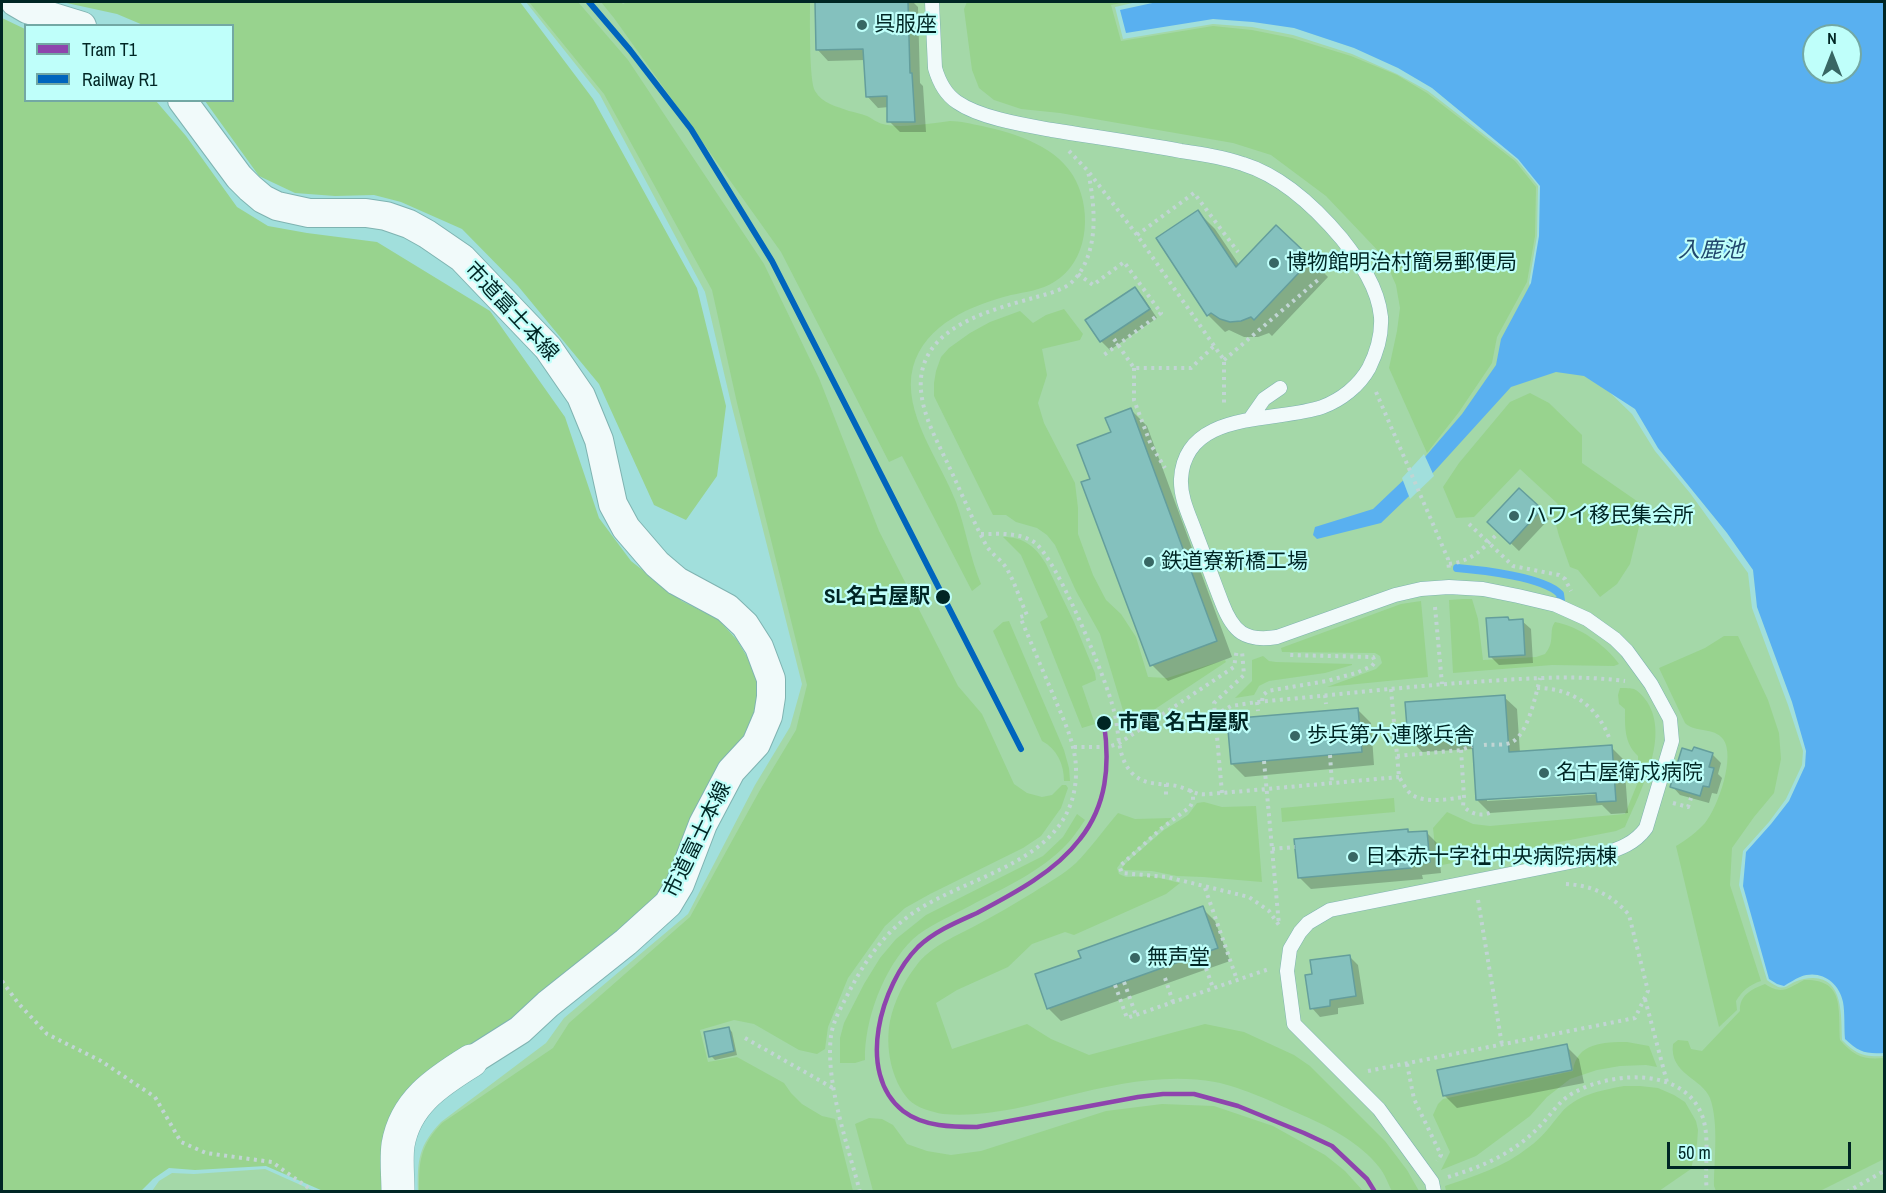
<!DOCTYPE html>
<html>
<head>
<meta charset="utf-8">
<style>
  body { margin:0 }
  #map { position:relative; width:1886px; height:1193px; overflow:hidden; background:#a1dfdc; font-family:"Archivo Narrow",sans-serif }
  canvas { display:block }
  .frame { position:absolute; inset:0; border:3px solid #002624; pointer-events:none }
  .legend { position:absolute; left:24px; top:24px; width:210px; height:78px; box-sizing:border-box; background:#bffffa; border:2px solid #73a8a4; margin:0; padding:8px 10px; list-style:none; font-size:18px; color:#002624 }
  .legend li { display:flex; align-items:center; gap:12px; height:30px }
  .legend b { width:30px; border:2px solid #73a8a4 }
  .north { position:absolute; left:1802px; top:24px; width:60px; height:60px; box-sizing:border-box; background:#bffffa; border:2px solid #73a8a4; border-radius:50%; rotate:0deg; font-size:16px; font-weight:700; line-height:24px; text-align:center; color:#002624 }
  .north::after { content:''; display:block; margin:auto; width:21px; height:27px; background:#386764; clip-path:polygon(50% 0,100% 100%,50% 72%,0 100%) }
  .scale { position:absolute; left:1667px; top:1142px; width:184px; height:27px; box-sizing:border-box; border:3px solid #002624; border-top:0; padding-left:8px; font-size:18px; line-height:21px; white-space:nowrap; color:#002624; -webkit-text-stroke:4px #bffffa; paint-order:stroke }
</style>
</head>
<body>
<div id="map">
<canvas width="1886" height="1193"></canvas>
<div class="frame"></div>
<ul class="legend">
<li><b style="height:8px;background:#8e44ad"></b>Tram T1</li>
<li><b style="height:8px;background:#0065bd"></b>Railway R1</li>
</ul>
<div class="north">N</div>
<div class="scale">50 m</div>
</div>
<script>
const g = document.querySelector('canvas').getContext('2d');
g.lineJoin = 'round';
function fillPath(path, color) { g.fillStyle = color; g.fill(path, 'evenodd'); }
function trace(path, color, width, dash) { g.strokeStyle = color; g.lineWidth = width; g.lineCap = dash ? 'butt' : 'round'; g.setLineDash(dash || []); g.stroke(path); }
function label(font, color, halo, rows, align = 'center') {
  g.font = font + ' "Archivo Narrow","Noto Sans JP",sans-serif'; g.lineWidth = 4.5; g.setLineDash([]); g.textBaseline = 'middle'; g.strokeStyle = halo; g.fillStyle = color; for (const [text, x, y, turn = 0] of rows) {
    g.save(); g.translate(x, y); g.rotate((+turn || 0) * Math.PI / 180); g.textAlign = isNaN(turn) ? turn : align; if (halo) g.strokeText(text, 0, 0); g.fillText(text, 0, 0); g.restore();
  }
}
fillPath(new Path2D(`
  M526,2h611l-22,5 8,32 90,-15 39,3 41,8 59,19 45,20 31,17 89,69 21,26 -1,50 -8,47 20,57 20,13 63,61 23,37 35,42 58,80 4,35 36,97 15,46 -1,14 -16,34 -17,23 -26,29 -4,34 28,95c21,16 18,2 37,-1 40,-8 37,35 38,61 15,15 22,17 42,16v135l-1466,1c-1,-32 1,-47 23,-70l105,-79 18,-25 124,-104 67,-129 35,-58 12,-43 -71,-281 -26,-111 -105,-197z
  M265,1169l49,22h-162l7,-10 13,-8 22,1z`), '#a4d8a8');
fillPath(new Path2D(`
  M62,2h458l73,97 104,189 29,118 -9,70 -31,44 -32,-15 -55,-121 -81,-98 -56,-57 -61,-27 -27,-7 -39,1 -40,-3 -36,-17 -54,-75 27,-1v-74l-89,-1 -26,-11z
  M529,2h49l50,58 136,204 55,114 60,153 79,155 24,28 32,70 13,9 15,4 10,-2 10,-10h4l2,3 -7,20 -20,28 -18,12 -93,46 -25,14 -20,18 -37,52 -20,49 -3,22 -8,5 -18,-4 -45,-26 -20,-4 -34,10 8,32 29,-5 47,26 7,10 11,11 20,12 13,3 18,72h-434c0,-30 1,-45 23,-68l111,-75 16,-25 121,-106 70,-127 36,-60 11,-45 -70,-282 -25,-113 -108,-196z
  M601,2h20l2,2 4,-2h183c0,16 -1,79 5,89 8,13 21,15 34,20 6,1 12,3 18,5 5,2 10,7 16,8 18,5 49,-1 67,-3 10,0 22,3 32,5 33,7 78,21 94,55 16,32 12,81 -22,101 -12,8 -29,10 -43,13 -39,10 -86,29 -98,72 -12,45 28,95 43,135 10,27 14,56 25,82l-9,7 -70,-135 -13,6 -108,-210 -167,-234z
  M967,2h159l-15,3 10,36 92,-15 39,4 40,8 59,18 46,19 30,18 88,68 21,26 -1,49 -8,46 -30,55 -5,26 -33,49 -32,41 -38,-85 8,-37 3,-23 -4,-23 -13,-29 -57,-60 -55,-41 -38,-12 -173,-30 -39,-4 -27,-9 -15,-12 -7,-18 -8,-61z
  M2,18l23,11 1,71 130,1 30,35 51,71 31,19 39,7 70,9 113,69 75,106 34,101 32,43 51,40 36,18 19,21 25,42 -5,38 -94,172 -122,103 -27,29 -94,55 -35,112h-62l-57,-25 -71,4 -26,-2 -16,11 -12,12h-139z
  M1064,309l19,25 -3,6 -38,9 5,26 -9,28 6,20 31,60 3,25v26l15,41 13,25 15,14 15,23 12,40 19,1 58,-18 1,2 -98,65 -28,-93 -24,-43 -21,-46 -8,-10 -10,-7 -21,-6 -10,-7h-13l-59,-119v-13l2,-12 5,-14 8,-9 21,-15 20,-11 30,-11 13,12 13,-8z
  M1530,393l19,10 33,32v28l62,43 -14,58 -13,20 -17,13 -22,-27 -8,-3 -11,-31 -7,-26 6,-6 -38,-35 -46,48 -18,1 -13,-31 16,-24 51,-61z
  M1003,537c21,0 33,10 43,27l28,58 21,51 1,7 -14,6 13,38 -13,4 -42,-106 8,-5 -27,-62z
  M1463,599h9l6,20 5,41 53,-3 9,-3c11,-13 3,-23 10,-32 23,4 51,23 64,42l-5,2 -62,-1 -99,8 -4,-73z
  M1421,601l7,76 -101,10 49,-18 6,-6 -2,-7 -5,-3 -93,-1 -1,-4 120,-44z
  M1009,621l55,129 5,18 1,13h-6c0,-17 -7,-32 -22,-40l-49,-110 10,-9z
  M1724,636h14l30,64 11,33 2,26 -7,34 -20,24 -22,31 -2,37 31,96c-12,4 -19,10 -25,20l1,9 -18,17 -43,-181c10,-6 21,-14 29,-23 13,-16 31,-67 18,-84 -9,-12 -28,-6 -38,-16l-26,-55 46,-20z
  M1263,656l6,5 7,1 76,2v1l-27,8 -56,8 -10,5 -5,9 -19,3 17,-17v-21z
  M1620,688c5,0 11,0 14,1 4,2 8,6 11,10 27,35 -5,93 -20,128l-9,4 -179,35 -4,-38 14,-16 26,12 17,2 135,-12 13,-32v-26c-14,-13 -13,-29 -13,-47l-6,-5 -1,-9z
  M1394,798l1,14 -113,10 -1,-14z
  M1204,802l18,5 34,-1 6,76 -59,-5 -26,-1 -25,-5 -28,-1 -2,-2 5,-6 37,-32 24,-15 9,-12z
  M1118,813l17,6 37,-1 -52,46 -3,4 2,6 7,3 26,-1 28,7 -14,11 -92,41 -9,-3 -33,12 -24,23 -51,23 -21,13 16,46 75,-25 24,15 38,16 116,-31 39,8 50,23 16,11 75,75 22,29 12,21h-27c-4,-7 -7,-17 -13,-24 -19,-24 -49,-40 -77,-52 -25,-11 -60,-28 -87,-33 -49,-9 -100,2 -148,14 -39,10 -83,22 -124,18 -11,-2 -26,-6 -34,-14 -18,-20 -24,-53 -19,-79 4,-19 14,-40 26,-55 14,-19 36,-28 57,-39 21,-11 41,-23 61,-35 14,-9 30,-18 42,-29 15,-15 28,-34 42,-50z
  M1077,814l8,6c-7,10 -14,21 -23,29 -27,26 -65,42 -98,60 -17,9 -36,17 -51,30 -29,28 -49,81 -48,121l-10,3h-15v-25l4,-15 20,-39 16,-26 16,-19 30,-24 117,-59 20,-19z
  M1804,980c41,-1 34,29 36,60 14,16 23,20 44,18v101l-64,32h-104l-2,-5c0,-26 5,-63 -4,-88 -8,-20 -41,-24 -37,-54l5,-4 10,1 3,8 11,2 38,-40c-1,-16 12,-22 25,-27 17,11 22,5 39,-4z
  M1627,1042l22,4 8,21 -11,-2 -26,1 -23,4 -27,9 -23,18 -17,19 -54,40 -35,14 9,-18 -17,-37 5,-11 5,-5 130,-28c3,-28 31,-29 54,-29z
  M1624,1086h16l18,2 16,7 11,7 11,19 2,9 -1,14 -6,25 -32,22h-213l-1,-5c30,-10 59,-19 84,-39 13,-9 22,-22 32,-34 15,-18 41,-23 63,-27z
  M1162,1104l52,2 59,20 52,29 20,16 18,20h-490l-18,-67 14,-6 13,1 11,6 14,19 20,7 24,4 30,-4 125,-40z`), '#98d38e');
fillPath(new Path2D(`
  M1157,2h727v1051c-19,1 -25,-1 -39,-14 -1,-12 0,-26 -2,-37 -4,-20 -23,-33 -43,-25 -5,2 -11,6 -16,9l-7,-2 -8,-5 -26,-93 3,-34 25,-28 18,-23 16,-35 1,-15 -14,-49 -35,-95 -4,-37 -26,-37 -69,-85 -23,-39 -51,-33 -28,-4 -45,15 -80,88 -50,48 -64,16 -4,-4 2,-8 58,-18 40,-38 49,-57 34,-49 5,-26 30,-56 8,-47 1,-50 -22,-27 -86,-71 -34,-20 -44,-20 -60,-20 -41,-6 -40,-3 -87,14 -6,-23zM1814,36h36v36h-36z`), '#59b0f0');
fillPath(new Path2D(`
  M1424,454l10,22 -24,23 -8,-21z`), '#a1dfdc');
fillPath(new Path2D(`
  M816,2h97l5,5 2,76 3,3 3,46h-26l-11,-11v-14l-11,1 -11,-12 -2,-36 -37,1 -11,-12z
  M1198,212l17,17 25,37 71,-6 17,17 -56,59 -3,-3 -11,4h-14l-15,-7 -4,2 -17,-17 -50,-76z
  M1135,289l8,8 14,21 -47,32 -9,-9 -14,-21z
  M1131,410l16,16 85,231 -64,24 -16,-16 -60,-185 21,-47z
  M1519,490l30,29 -30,32 -30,-29z
  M1508,618l3,4 11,-1 9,8 2,34 -34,2 -9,-9z
  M1504,697l13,12 3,44 91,-6 13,13 4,53 -17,1 -9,-9 -112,8 -13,-13 -3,-51 -52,3 -12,-13zM1604,791v3l-117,7v-3z
  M1358,710l13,13 3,42 -129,12 -13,-13z
  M1712,754l9,9 -3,11 4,4 -5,16 -5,-1 -3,10 -29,-8 -8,-9z
  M1408,830l3,4 15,-2 12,12 3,29 -19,2 1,4 -112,10 -12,-12z
  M1202,908l13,13 15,40 -169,60 -13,-13 35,-50z
  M1349,956l9,9 6,39 -26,4v6l-18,3 -8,-9 1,-33z
  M728,1028l4,4 5,23 -22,5 -4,-4z
  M1566,1046l13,13 5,24 -127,25 -13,-13z`), '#0003');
trace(new Path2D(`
  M1457,568c24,2 87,9 103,26l1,7`), '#59b0f0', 8);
const building = new Path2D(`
  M815,2h93l2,71h2l3,49h-28v-26l-21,1 -3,-48 -47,1z
  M1198,210l38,57 40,-42 36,34 -58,61 -3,-3 -10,4 -11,1 -10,-3 -9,-6 -4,3 -51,-78z
  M1135,287l15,22 -50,33 -15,-22z
  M1131,408l86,233 -67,25 -69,-184 9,-3 -13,-34 34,-13 -6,-14z
  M1519,488l23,21 -32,35 -23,-22z
  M1508,617l1,3 14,-1 2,36 -36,2 -3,-39z
  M1505,695l4,57 103,-7 4,56 -19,1 -1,-9 -120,7 -4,-64 -64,4 -3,-38z
  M1358,708l4,44 -131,12 -4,-45z
  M1694,747l19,6 -4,14 5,1 -5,19 -6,-1 -3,10 -30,-9 12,-39 10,3z
  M1408,829v3l19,-1 3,31 -19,2v4l-113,10 -4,-39z
  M1203,906l15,42 -171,61 -12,-35 46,-16 -3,-7z
  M1350,955l6,41 -26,4v6l-20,3 -5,-34 7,-1 -2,-14z
  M729,1027l5,24 -25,6 -5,-25z
  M1567,1044l5,26 -129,26 -6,-26z`);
fillPath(building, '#84c1be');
trace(building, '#649e9c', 1.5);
const service = new Path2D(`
  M932,2l3,66c4,14 10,26 22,34 23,16 67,23 95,28 43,7 86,13 129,21 21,3 42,6 62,13 39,12 73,44 99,75 18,23 36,48 39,78 1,18 -4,35 -12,51 -10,18 -28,32 -47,39 -46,16 -137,2 -141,72 -1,19 9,38 15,55 9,23 17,46 26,69 11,29 23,39 55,34l118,-42 26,-6 28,-2 34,2 35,7 38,9 31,14 28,20 12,12 24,33 19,35 2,22 -26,87c-13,18 -31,22 -51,29l-265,53 -22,13 -8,9 -10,17 -3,22 7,53 85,85 53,73 2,10
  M1250,419l14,-20 16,-11`);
const minor = new Path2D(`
  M15,2l12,7 55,17
  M182,100l57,77 11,11 13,11 14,7 32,7h57l20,3 23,8 18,10 35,24 86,90 33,48 18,44 14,64 13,24 31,36 20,17 50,27 18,17 14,22 12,32v18l-3,19 -12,28 -25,27 -28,53 -23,60 -12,20 -42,38 -78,62 -28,26 -49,31`);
const tertiary = new Path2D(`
  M398,1192c0,-16 -2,-32 0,-47 7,-42 39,-63 73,-84`);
trace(service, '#7fb3b1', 15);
trace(minor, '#7fb3b1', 30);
trace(tertiary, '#7fb3b1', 34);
trace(new Path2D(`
  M1069,151l19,20 49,64 87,125v47
  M1137,235l57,-42 44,59
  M1078,274l15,11 31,-23 37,51 -57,42
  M1114,339l20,29h57l23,-22
  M1224,360l95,-81
  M1134,368v32l17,45 14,23
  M1376,392l72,167 1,11
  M1469,524l44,42 46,9 6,4 6,12
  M981,534c18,0 37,-2 53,8 23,16 73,139 80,169 6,21 2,48 20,64 12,11 29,8 43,11 8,2 15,6 22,8 7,1 16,-1 23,-1l177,-16
  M1449,564c23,-3 34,-15 49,-31
  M1435,607l7,77
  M1537,688c36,0 61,19 73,52
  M1391,689l8,88c4,6 7,13 12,17 13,10 38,5 53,3
  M1325,695l1,9
  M1262,701l1,-6 5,-4 59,-10 29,-8 16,-7 3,-4 -2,-5 -85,-2
  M1257,702l1,9
  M1215,715l16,-9 26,-4c77,-7 153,-16 230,-21 46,-3 92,-6 138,0
  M1484,745c8,-1 21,1 28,-3 16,-8 24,-48 28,-64
  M1074,747h33l11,-3 116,-77 3,-18
  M1461,750l3,47 -1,9c9,9 19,11 31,5
  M1330,755l2,29
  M1397,756l64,-6 11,-4
  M1264,761l15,164
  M1166,784v12
  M1190,790l3,5v6l-3,6 -28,21 -41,37 -1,3 2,5 45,4 82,20 20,14 12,17
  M1222,793l-8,-90 30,-28 -2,-24
  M1673,803l15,4 3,-9
  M1272,849l23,-2
  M1205,888l32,92
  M1478,900l24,145
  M1201,954l12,34
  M1165,978l8,24
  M2,981l16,22 29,31 54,27 54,36 26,45 25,11 66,9 42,30
  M1124,982l12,33
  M1115,985l12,33 142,-49
  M1645,999l22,83
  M745,1038l88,50
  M1407,1064l7,35 27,56 -4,6
  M1368,1071l267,-53 13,-27 -19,-76c-17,-20 -37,-30 -64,-31
  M1448,1177c34,-10 66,-24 91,-50 12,-12 20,-27 36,-35 39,-21 111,-25 128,26 7,23 1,50 4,74
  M860,1192c-12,-46 -35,-110 -29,-156 2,-16 12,-32 19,-46 15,-29 35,-58 63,-77 58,-40 161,-51 163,-139 1,-29 -13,-55 -24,-82 -11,-25 -21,-50 -32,-75l7,-2c-7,-15 -12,-32 -20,-46 -5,-9 -16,-15 -21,-24 -15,-28 -27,-58 -41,-87 -10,-21 -22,-43 -24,-68 -5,-61 66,-79 112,-92 13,-4 31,-7 41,-18 26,-29 21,-74 14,-109
  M1847,1192l37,-21`), '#c1d5d4', 4, [3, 4.5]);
trace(service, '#f1fafa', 14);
trace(minor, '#f1fafa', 28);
trace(tertiary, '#f1fafa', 33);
trace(new Path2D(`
  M589,2l41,48 61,79 81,132 249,488`), '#0065bd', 6);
trace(new Path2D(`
  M1104,723c6,42 3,82 -24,116 -25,33 -67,55 -103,74 -20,9 -42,18 -59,34 -37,37 -63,126 -15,164 21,16 50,16 74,16l161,-30 25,-3h31l44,12 66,27 28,13 35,33 8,13`), '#8e44ad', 4.5);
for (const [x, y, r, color] of [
  [862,25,6,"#386764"],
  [1274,263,6,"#386764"],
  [1514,516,6,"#386764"],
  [1149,562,6,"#386764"],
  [943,597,8,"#002624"],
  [1104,723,8,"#002624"],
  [1295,736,6,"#386764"],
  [1544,773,6,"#386764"],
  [1353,857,6,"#386764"],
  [1135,958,6,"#386764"]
]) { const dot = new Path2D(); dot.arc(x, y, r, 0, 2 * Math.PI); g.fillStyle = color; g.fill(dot); trace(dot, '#bffffa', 2); }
label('21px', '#002624', '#bffffa', [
  ["呉服座",874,25],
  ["博物館明治村簡易郵便局",1286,263],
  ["ハワイ移民集会所",1526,516],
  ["鉄道寮新橋工場",1161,562],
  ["歩兵第六連隊兵舎",1307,736],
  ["名古屋衛戍病院",1556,773],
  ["日本赤十字社中央病院病棟",1365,857],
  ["無声堂",1147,958]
], 'left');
label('21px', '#002624', '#bffffa', [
  ["市道富士本線",511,312,47],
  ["市道富士本線",698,840,-64]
]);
label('bold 21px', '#002624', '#bffffa', [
  ["SL名古屋駅",930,597],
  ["市電 名古屋駅",1118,723,"left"]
], 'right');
label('italic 22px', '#21476d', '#bffffa', [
  ["入鹿池",1711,251]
]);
</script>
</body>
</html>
